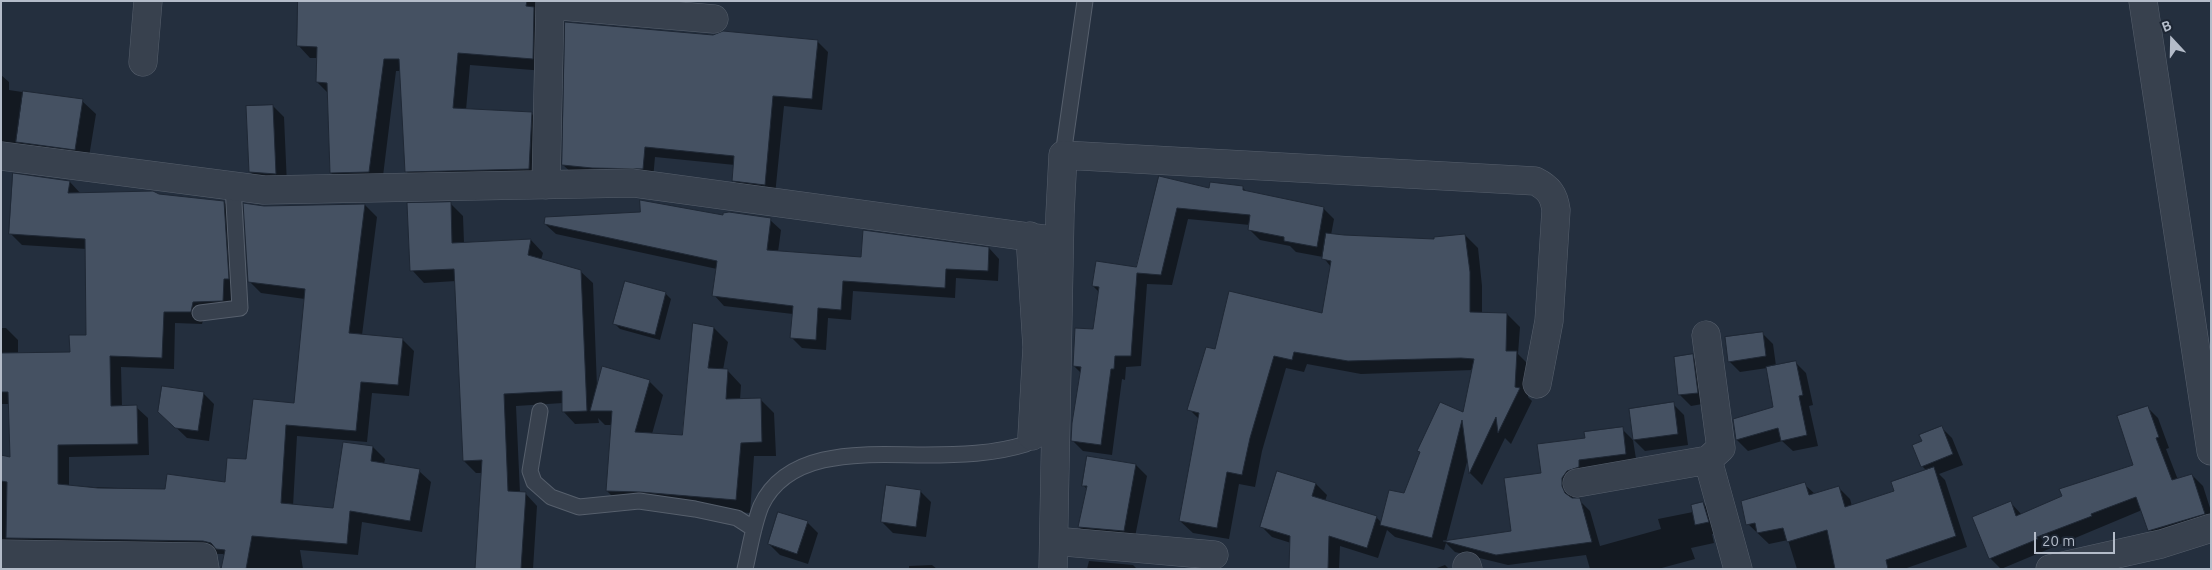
<!DOCTYPE html>
<html>
<head>
<meta charset="utf-8">
<style>
  body { margin:0 }
  #map { position:relative; width:2212px; height:570px; overflow:hidden; background:#242f3e; font-family:Ubuntu,sans-serif }
  canvas { display:block }
  .frame { position:absolute; inset:0; border:2px solid #b4bcc9; pointer-events:none }
  .north { position:absolute; left:2147px; top:15px; width:50px; height:50px; -webkit-text-stroke:4px #1d2633; paint-order:stroke; rotate:339deg; font-size:14px; font-weight:700; line-height:20px; text-align:center; color:#b4bcc9 }
  .north::after { content:''; display:block; margin:auto; width:18px; height:22px; background:#b4bcc9; clip-path:polygon(50% 0,100% 100%,50% 72%,0 100%) }
  .scale { position:absolute; left:2034px; top:532px; width:81px; height:22px; box-sizing:border-box; border:2px solid #b4bcc9; border-top:0; padding-left:6px; font-size:15px; line-height:18px; white-space:nowrap; color:#b4bcc9; -webkit-text-stroke:4px #1d2633; paint-order:stroke }
</style>
</head>
<body>
<div id="map">
<canvas width="2212" height="570"></canvas>
<div class="frame"></div>
<div class="north">B</div>
<div class="scale">20 m</div>
</div>
<script>
const g = document.querySelector('canvas').getContext('2d');
g.lineJoin = 'round';
function fillPath(path, color) { g.fillStyle = color; g.fill(path, 'evenodd'); }
function trace(path, color, width, dash) { g.strokeStyle = color; g.lineWidth = width; g.lineCap = dash ? 'butt' : 'round'; g.setLineDash(dash || []); g.stroke(path); }
fillPath(new Path2D(`
  M348,1h192l5,70 -75,-6 -4,45 65,3 13,13 -3,55 -122,3 -13,-13 -5,-100h-5l-14,113 -38,1 -13,-12 -3,-80 -11,-11 1,-24h-8l-12,-13z
  M713,36l104,5 11,11 -6,58 -38,-4 -9,89 -31,-4 -11,-11 2,-15 -80,-8 -2,22 -79,-4 -11,-10z
  M1,75l8,7v8l73,11 14,13 -8,49 -87,-7z
  M273,106l11,11 3,68 -26,-2 -11,-11z
  M1160,178l50,11 32,-2 6,6 75,15 11,11 -3,16 105,6 29,-6 13,13 4,38v27l25,1 13,13 -2,27 11,11 -1,32 4,4 -21,43 -6,-6 -23,47 -12,-12 -2,-15 -22,84 66,-10 31,-58 43,-35 36,-10 11,11 4,25 -64,23v11l6,1 11,11 10,35 61,-17 -3,-10 35,-7 10,-9 11,11 5,19 -7,1 2,9 -23,5 4,11 -37,10h-68l-4,-14 -78,10 -53,-13 -9,-9 -2,7 -49,-13 -8,-7 -9,28 -38,-12 -1,23h-49l1,-26 -19,-6 -11,-11 55,-42 11,11 -2,6 51,16 6,6 82,-109 9,-44 -112,4 -54,-10 -3,8 -18,-4 -24,83 -7,36 -16,-3 -10,55 -36,-6 -13,-12 19,-102 -10,-10 27,-58 107,-37 8,-47 -8,-10 -27,-5 -6,-6 -30,-6 -11,-11 1,-4 -62,-6 -16,66 -25,-1 -6,82 -15,1 -1,13 -3,-1 -10,76 -29,-4 -11,-11 9,-67 -7,-7 20,-36 5,-38 -6,-6 44,-18z
  M70,182l11,12 78,1 65,7 12,12 -2,98 -29,1 -3,11 -27,-1 -1,46 -53,-2 1,40h14l12,11 1,37 -80,2v29l97,4 60,-7 69,-78 10,-106 -44,-6 -12,-12 15,-74 101,-2 12,12 -15,118 40,4 12,12 -5,45 -37,-3 -5,49 -70,-6 -4,70 41,3 39,-62 12,12 -1,5 35,7 12,11 -9,50 -60,-10 -4,33 -58,-5 3,19h-80l2,-13 -2,-2 -209,-4 -13,6v-99l10,1 -1,-54h-9v-76h5l12,12v14l53,-1 16,-17v-87l-65,-4 -12,-12z
  M450,203l13,13 1,27 67,-3 12,13 -2,7 39,11 13,12 4,104 52,-6 14,14 -11,39 31,2 11,-111 20,3 14,14 -5,28 5,1 13,14 -1,15 20,-1 14,14 2,43h-22l-4,57 -95,-8h-34l-14,-14 5,-66h-7l-7,-7 1,5 -24,1 -12,-13v-8l-47,3 4,87h5l12,13 -4,63h-57l6,-96h-6l-12,-12 -8,-180 -32,2 -12,-13z
  M724,217l46,3 11,10 -3,22 84,7 127,-11 10,11 -1,22 -42,-3 -1,20 -102,-7 -2,29 -23,-2 -2,32 -24,-2 -10,-10 1,-24 -69,-8 -10,-11 3,-26 -161,-35 -11,-10z
  M665,293l6,6 -11,41 -40,-11 -5,-5z
  M1762,333l11,11 3,22 19,-4 11,11 7,32 -4,1 9,40 -25,5 -11,-10 -34,10 -11,-11 -3,-20 41,-12 -8,-40 -27,4 -11,-11z
  M1692,356l11,11 5,36 -17,3 -11,-11z
  M203,393l11,11 -5,37 -22,-3 -28,-27z
  M1673,404l11,11 4,30 -43,6 -11,-11z
  M2147,407l11,11 11,30 -3,1 12,31 14,-5 11,11 8,25v15l-51,15 -11,-11 -7,-20 -141,59 -11,-11 20,-56 12,13 113,-49z
  M1941,427l11,11 11,27 -24,9 6,6 22,67 -63,22h-107l-9,-29 -19,4 -21,-20 56,-40 11,10 24,-6 11,11 2,7 43,-15 32,-20 -5,-5 1,-24z
  M1136,465l11,11 -13,66 -44,-4 -11,-11 9,-37 -5,-5z
  M920,491l11,11 -5,35 -33,-4 -11,-11z
  M807,522l11,11 -10,31 -28,-9 -11,-11z
  M1089,561l44,4 4,4h-50z
  M932,565l5,4h-28v-3z
  M1445,565l4,4h-15z`), '#0007');
const building = new Path2D(`
  M298,1h229l-1,5 8,1 -1,52 -75,-6 -5,55 79,4 -3,57 -124,3 -6,-113h-15l-15,113 -39,1 -3,-90 -11,-1 1,-35 -20,-1z
  M565,22l148,13 10,-4 95,9 -6,59 -39,-3 -8,89 -33,-4 2,-25 -89,-9 -2,22 -51,-1 -30,-3z
  M23,91l60,8 -8,51 -59,-8z
  M273,105l3,69 -27,-2 -3,-66z
  M13,173l57,8 -2,12 85,-2 6,3 65,7 5,78h-5l-1,22 -30,1 -2,10h-27l-2,46 -52,-2 1,50 26,-1 1,39 -80,1v39l40,4 67,1 2,-15 58,8 2,-24 19,1 7,-60 41,4 11,-114 -57,-7 -5,-79 21,3 101,-2 -16,129 54,5 -5,47 -37,-3 -5,49 -70,-6 -5,78 52,5 10,-66 30,4 -2,15 49,8 -10,52 -60,-10 -3,33 -95,-8 -6,33h-25l4,-19 -9,-1 -5,-6 -8,-2 -197,-3 1,-56 -6,-1v-26l9,2 -2,-65h-7v-39l69,-1 -1,-17h17l-1,-96 -76,-5z
  M1159,176l50,12 1,-6 33,4v4l81,17 -7,40 -33,-6v-4l-36,-7 2,-15 -73,-7 -16,67 -24,-2 -6,83h-16l-1,13h-3l-10,76 -30,-4 1,-18 9,-56 -8,-1 2,-38 18,1 6,-42 -7,-1 4,-25 40,6z
  M640,200l83,15v-2l6,-1 42,6 -4,32 94,7 2,-27 126,17 -1,24 -42,-2 -1,19 -102,-7 -2,29 -23,-2 -2,32 -26,-2 3,-32 -81,-10 5,-35 -173,-37 1,-7 95,-5z
  M451,202l1,41 79,-4 -3,16 53,15 6,141 -25,1v-21l-58,3 4,97 18,1 -5,77h-46l7,-109 -19,1 -9,-192 -44,2 -3,-68z
  M1326,233l18,2 90,4v-2l31,-3 5,38v40l37,1 -1,38h11l-2,36 5,1 -22,45 -2,-16 -27,57 -7,-54 -30,118 -52,-13 9,-35 15,3 16,-41 -3,-1 23,-49 23,10 11,-53 -13,-1 -113,3 -54,-9 -2,8 -18,-4 -24,82 -8,37 -15,-3 -10,56 -38,-7 20,-108 -12,-3 19,-63 9,2 14,-58 93,22 9,-52 -9,-2z
  M625,281l41,11 -11,43 -42,-11z
  M693,323l21,4 -6,41 20,1 -2,30 35,-1 1,44 -21,1 -5,57 -96,-8 -34,-1 6,-80h-22l12,-45 48,14 -15,52 47,3z
  M1763,332l3,24 -38,6 -3,-25z
  M1693,354l5,39 -20,2 -4,-38z
  M1796,361l7,34 -4,1 8,39 -26,6 -3,-13 -42,12 -3,-21 40,-12 -7,-40z
  M162,386l42,6 -6,39 -23,-3 -17,-16z
  M1674,402l4,32 -45,6 -4,-31z
  M2148,406l11,31 -3,1 16,42 20,-6 13,40 -57,17 -12,-34 -45,17 1,2 -55,21 1,2 -49,20 -17,-42 39,-16 5,15 46,-20 -3,-7 74,-24 -16,-49z
  M1942,426l11,28 -32,13 -9,-22 10,-4 -3,-6z
  M1623,427l3,27 -47,6v7l-12,4 -5,7v8l3,7 7,5h8l12,44 -96,13 -53,-14 68,-10 -7,-53 37,-5 -4,-29 48,-6 -1,-6z
  M1087,456l49,8 -12,67 -46,-4 9,-41h-5z
  M1934,467l22,69 -70,24 2,9h-53l-8,-39 -40,12 -4,-14 -26,5 -2,-10 -9,2 -5,-24 64,-19 4,13 30,-9 6,21 49,-16 -3,-9z
  M1277,471l39,12 -4,13 65,20 -10,32 -38,-12 -1,33h-39l1,-33 -30,-9z
  M886,485l35,5 -5,37 -35,-5z
  M1703,502l6,20 -14,3 -4,-20z
  M778,512l30,9 -11,33 -29,-10z`);
fillPath(building, '#455162');
trace(building, '#1f2835', 1);
const lane = new Path2D(`
  M1063,155l22,-154
  M200,313l40,-5 -7,-122
  M540,411l-10,60 4,11 17,15 28,10 60,-6 56,8 42,9 17,11
  M745,569c5,-21 8,-43 16,-63 28,-60 110,-51 164,-51 34,0 69,-1 101,-11l6,-8 6,3`);
const street = new Path2D(`
  M2143,1l68,450
  M550,5l164,14
  M143,62l5,-61
  M1,156l263,34 369,-7 426,58
  M546,185l4,-184
  M1030,236l7,111 -5,89
  M1706,335l15,113 -13,12
  M1577,483l131,-23 30,109
  M1054,541l160,14
  M1,554l202,3 2,12
  M1467,566l1,3
  M1053,569l7,-355 3,-59 472,26c14,7 19,14 21,29l-7,111 -12,63
  M2050,569l111,-25 50,-16`);
trace(lane, '#565f6c', 17);
trace(street, '#565f6c', 29);
trace(lane, '#38414e', 15);
trace(street, '#38414e', 28);
</script>
</body>
</html>
